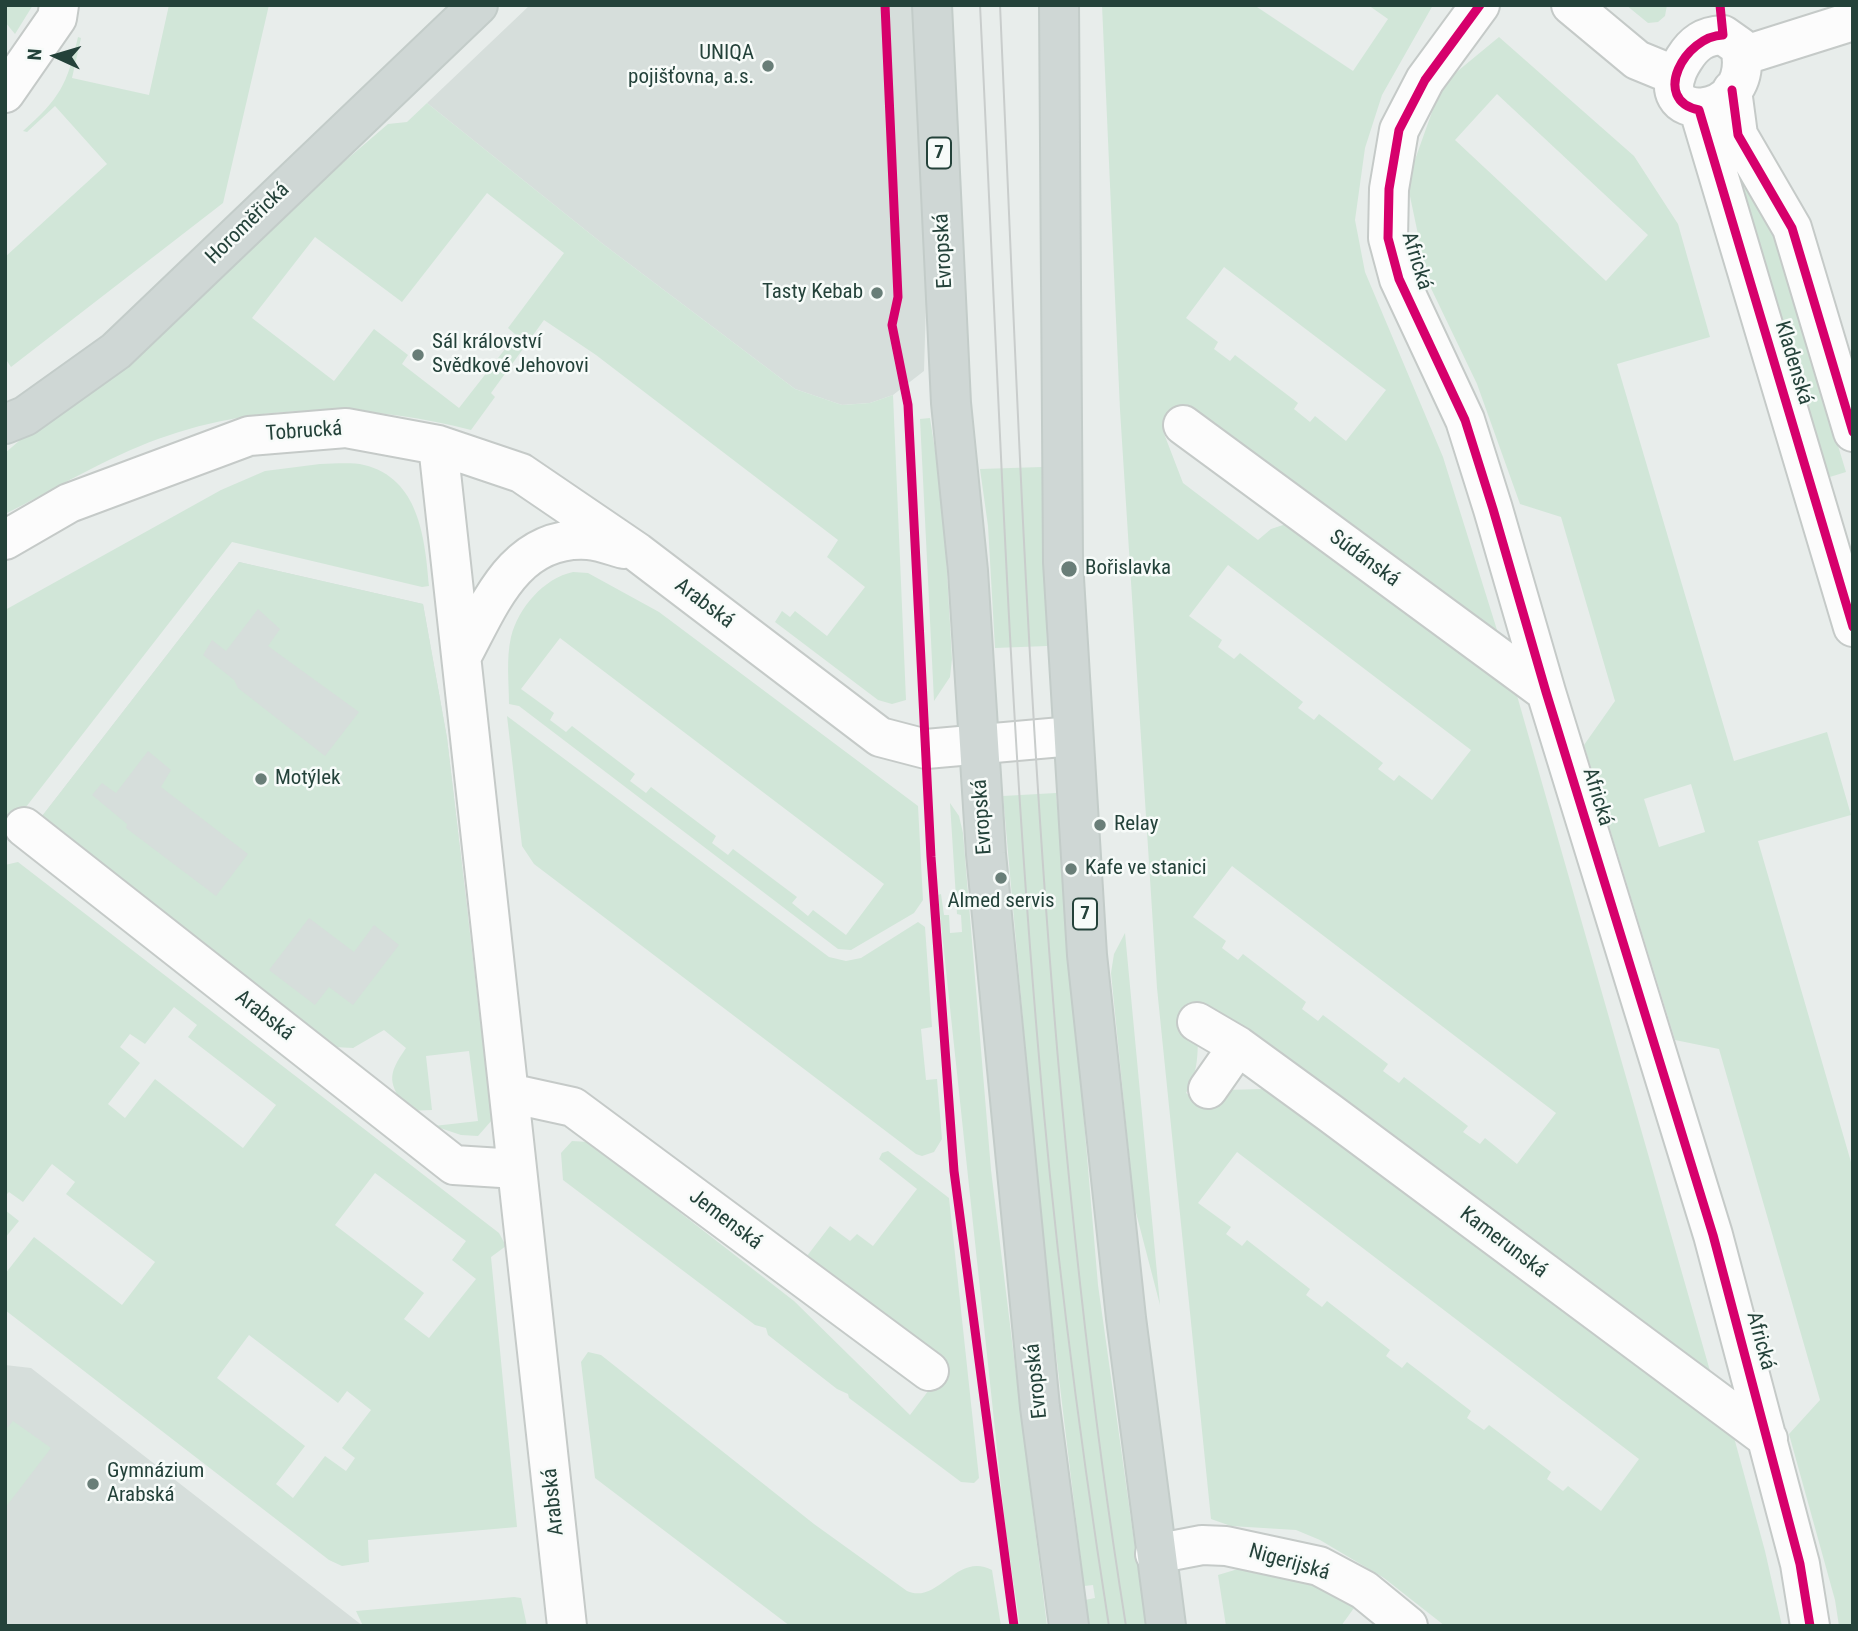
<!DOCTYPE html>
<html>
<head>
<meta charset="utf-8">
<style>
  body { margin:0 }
  #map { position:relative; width:1858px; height:1631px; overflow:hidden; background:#e8edeb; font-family:"Roboto Condensed",sans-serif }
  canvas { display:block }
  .frame { position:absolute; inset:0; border:7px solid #24423a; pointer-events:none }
  .north { position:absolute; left:21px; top:21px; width:70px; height:70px; -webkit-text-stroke:5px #f7fbf9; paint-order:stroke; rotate:274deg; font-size:19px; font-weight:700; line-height:28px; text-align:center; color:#24423a }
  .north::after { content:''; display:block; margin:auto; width:24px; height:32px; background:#24423a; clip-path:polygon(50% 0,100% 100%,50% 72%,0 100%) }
</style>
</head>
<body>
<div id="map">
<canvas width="1858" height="1631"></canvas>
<div class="frame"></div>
<div class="north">N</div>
</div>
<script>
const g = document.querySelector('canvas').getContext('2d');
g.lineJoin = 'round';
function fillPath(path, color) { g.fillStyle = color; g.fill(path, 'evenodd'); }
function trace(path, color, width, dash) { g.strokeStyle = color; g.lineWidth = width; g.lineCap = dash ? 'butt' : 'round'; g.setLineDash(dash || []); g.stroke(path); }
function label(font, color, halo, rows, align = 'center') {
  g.font = font + ' "Roboto Condensed",sans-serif'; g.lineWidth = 5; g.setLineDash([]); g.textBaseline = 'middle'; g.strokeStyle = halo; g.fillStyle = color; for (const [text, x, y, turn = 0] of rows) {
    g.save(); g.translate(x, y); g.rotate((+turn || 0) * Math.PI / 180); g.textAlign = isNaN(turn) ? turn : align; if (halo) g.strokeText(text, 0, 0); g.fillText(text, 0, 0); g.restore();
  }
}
fillPath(new Path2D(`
  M530,5h382l15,265 -3,101 -31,24 -23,8 -28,2 -47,-16 -192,-145 -176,-141z
  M239,562l184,42 24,134 21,178 -115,132 -314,-228z
  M5,1365l26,3 332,258h-358z`), '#d6dedb');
fillPath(new Path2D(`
  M5,5h28l-18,29 -10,-12z
  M169,5h100l-46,198 -212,164 -6,-9v-101l102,-93 -52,-58 -28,26 -4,-1c37,-33 44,-46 55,-94l3,1 -9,40 77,17z
  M1102,5h152l99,66 35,-52 -20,-14h65l-51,90 -17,53 -10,72 10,52 78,185 54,173h-8l-309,-221 -17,22 20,52 75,57 13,-11 15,-5 228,161 196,686 -6,2 -19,-6 -483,-365 -4,5c-2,31 5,58 -12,86l23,15 16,-18 38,-1 35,13 434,328 33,121 17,75h-337l-61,-48 -64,-38 -24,-10 -65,-4 -20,-7 -54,-531 -37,-578zM1224,267l162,123 -40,51 -31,-25 -5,6 -16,-13 4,-6 -63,-48 -5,6 -16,-12 4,-7 -32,-24zM1228,565l243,185 -39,50 -33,-25 -5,6 -16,-12 5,-6 -64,-49 -5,6 -16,-12 5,-6 -63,-49 -6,6 -16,-12 4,-7 -33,-24zM1232,866l324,247 -39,51 -32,-26 -5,6 -17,-12 5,-6 -64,-49 -5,6 -16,-12 5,-7 -65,-49 -5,6 -16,-12 4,-7 -63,-48 -5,6 -16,-12 4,-7 -33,-24zM1237,1152l402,307 -38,52 -33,-25 -5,5 -16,-12 4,-7 -62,-47 -5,5 -17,-12 4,-7 -64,-49 -5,6 -16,-12 4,-6 -63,-49 -5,6 -16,-12 4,-6 -63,-49 -5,6 -16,-12 5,-7 -33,-24z
  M1626,5h41l-2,11 -7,6 -10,1z
  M1499,37l135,119 44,68 32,113 -93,27 117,397 93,-29 24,83 -93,26 95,328v457h-14l-4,-26 -46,-166 31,-34 -101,-351 -44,-9 -91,-295 31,-44 -54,-184 -41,-13 -43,-120 -49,-102 -21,-100 35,-98zM1497,94l151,141 -42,46 -151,-141zM1691,784l14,48 -46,15 -15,-48z
  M427,103l176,141 192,145 47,16 28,-2 23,-8 13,305 -14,4 -14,-4 -103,-78 7,-11 8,6 5,-6 32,25 38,-49 -38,-30 11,-17 -242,-185 -52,-35 -53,73 4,4 -24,33c-103,-27 -212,-28 -313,9 -50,18 -105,51 -153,75v-61l383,-329 19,-2zM487,193l77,60 -56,75 8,7 -57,73 -57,-44 6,-9 -34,-26 -40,52 -82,-63 63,-81 87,65z
  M1753,183l14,29 79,260 -26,8 -84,-287z
  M930,418l13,84 9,157 -2,18 -16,24 -14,-282z
  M320,464c14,0 31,-2 44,1 55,13 61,73 65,121l-7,1 -190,-45 -227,292v-224l216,-120 44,-19z
  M1042,467l5,179 -52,2 -7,-122 -8,-57z
  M239,562l184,42 24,134 45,382 -14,16 -17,-1 -27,-9 44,-5 -9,-70 -43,5 6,54 -25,1c-18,-29 -21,-34 -1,-63l-22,-18 -31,18 -19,-1 -295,-227zM258,609l22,20 -12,17 91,66 -34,44 -87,-68 -4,-8 -31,-25 9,-15 14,11zM148,751l23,19 -10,17 87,67 -32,42 -90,-68 1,-4 -35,-29 10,-12 14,10zM309,918l45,34 20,-27 25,20 -46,60 -24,-18 -14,18 -46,-35z
  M573,572l15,1 71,39 259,194 5,94 -9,13 -63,37 -13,-1 -319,-243 -10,-2c0,-21 -3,-45 2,-67 7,-29 33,-59 62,-65zM560,638l324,246 -38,51 -33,-25 -5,6 -16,-13 5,-6 -64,-48 -5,6 -16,-12 4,-7 -65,-49 -5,6 -16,-12 5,-7 -63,-48 -6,6 -16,-12 4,-7 -33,-24z
  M507,716l322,241 17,4 15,-3 57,-36 7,5 7,100 -11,2 5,51 11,-1 5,60 -8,13 -12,4 -6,-2 -382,-290 -12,-18z
  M1056,793l42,492 48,341h-58l-3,-26 10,-2 -2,-13 -9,1 -41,-341 -40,-449z
  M950,803l9,13 4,17 28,337 56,456h-27l-14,-93 -68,-638 3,-1 3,21h5l1,18 12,-1 -1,-17 -4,-1z
  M18,862l481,371 7,13 -15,11 26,270 -149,13 1,22 -27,4 -13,-6 -324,-250v-36l29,-37 88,68 33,-43 -89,-68 9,-12 -23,-18 -29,38 -14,-10 -4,4v-331zM174,1007l23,18 -9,12 88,68 -33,43 -88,-69 -30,39 -17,-14 32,-41 -20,-16 10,-13 15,10zM375,1173l91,68 -14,19 24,19 -47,59 -25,-19 20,-26 -89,-68zM249,1335l89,68 9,-12 24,19 -29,38 13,10 -9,13 -21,-15 -32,42 -17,-14 29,-38 -88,-68z
  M1125,933l35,372 -26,-100 -23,-232 3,-19z
  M572,1141l17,1 205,159 116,114 34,-45 -147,-101 33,-43 20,15 7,-7 16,12 44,-57 -38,-30 3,-6 6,-2 61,47 30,280 -5,5 -13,-1 -112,-84 -1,-4 -11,-5 -69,-54 -2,-7 -11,-3 -192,-145 -2,-27z
  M5,1210l14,11 -14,17z
  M588,1352l13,3 213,169 93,67c31,14 50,-40 85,-21l9,56h-211l-195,-148 -14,-116z
  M13,1421l38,27 -46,60v-78z
  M1238,1569c37,2 90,8 116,39l-13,18h-115l-8,-51z
  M514,1597l7,1 6,28h-164l-7,-15z`), '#d1e6d8');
const minor = new Path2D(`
  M1480,5l-55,75 -26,50 -10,59 -1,49 11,41 66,141 28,89 53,183 167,543 87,329 10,62
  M1571,5l66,55 39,16
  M1723,35l17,12c18,77 -100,80 -56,12 10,-16 20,-23 39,-24z
  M1742,56l111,-35
  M1732,90l6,45 54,93 61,204
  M5,93l52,-75 2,-13
  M1699,110l154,517
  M1183,425l363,267
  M438,445l129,1181
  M5,540l64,-37 180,-67 97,-8 92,17 83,28 116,79 243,185 46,12 147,-13
  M462,656c28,-52 53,-121 126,-116 12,1 25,6 36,9
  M24,827l430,338 63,4
  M1197,1022l41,24 92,67 438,326
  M1208,1089l30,-43
  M509,1093l64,14 356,264
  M1155,1554l47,-9 24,1 93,20 45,24 44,36`);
const major = new Path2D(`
  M932,5l19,398 17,168 18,283 54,553 29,219
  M1059,5l4,557 24,393 39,363 40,308
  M5,424l20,-8 91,-65 362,-346`);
trace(minor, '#c5cac8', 42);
trace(major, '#c3ccc9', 42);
trace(minor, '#fcfcfc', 38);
trace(major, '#cfd7d5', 38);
trace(new Path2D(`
  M980,5c17,343 28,687 57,1029 16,198 41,395 72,592
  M1000,5c24,541 40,1085 126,1621`), '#c9cdcc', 2);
trace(new Path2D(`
  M885,5l13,292 -6,28 16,80 23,452 23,314 60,455
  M1480,5l-55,75 -26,50 -10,59 -1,49 11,41 66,141 28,89 53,183 167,543 87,329 10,62
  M1720,5l3,30c-38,1 -73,65 -24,75l154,517
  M1732,90l6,45 54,93 61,204`), '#d6006c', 9);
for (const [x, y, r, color] of [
  [768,66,7,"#697e78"],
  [877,293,7,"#697e78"],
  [418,355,7,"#697e78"],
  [1069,569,9,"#697e78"],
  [261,779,7,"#697e78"],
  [1100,825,7,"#697e78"],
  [1071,869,7,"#697e78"],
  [1001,878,7,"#697e78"],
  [93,1484,7,"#697e78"]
]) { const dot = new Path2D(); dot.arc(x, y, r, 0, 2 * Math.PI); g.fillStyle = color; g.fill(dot); trace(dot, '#f7fbf9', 2.5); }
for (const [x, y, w] of [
  [939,153,24],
  [1085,914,24]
]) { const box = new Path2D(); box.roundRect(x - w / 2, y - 15.5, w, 31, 5); g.fillStyle = '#f7fbf9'; g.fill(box); trace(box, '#24423a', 2); }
label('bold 19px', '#24423a', null, [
  ["7",939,153],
  ["7",1085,914]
]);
label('21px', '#24423a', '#f7fbf9', [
  ["UNIQA",754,54,"right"],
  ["pojišťovna, a.s.",754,78,"right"],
  ["Tasty Kebab",863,293,"right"],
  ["Sál království",432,343],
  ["Svědkové Jehovovi",432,367],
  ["Bořislavka",1085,569],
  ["Motýlek",275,779],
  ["Relay",1114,825],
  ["Kafe ve stanici",1085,869],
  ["Almed servis",1001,902,"center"],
  ["Gymnázium",107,1472],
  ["Arabská",107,1496]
], 'left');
label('21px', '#24423a', '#f7fbf9', [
  ["Horoměřická",248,224,-44],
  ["Evropská",944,251,-93],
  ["Africká",1416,261,73],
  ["Kladenská",1793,363,73],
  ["Tobrucká",304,432,-4],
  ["Súdánská",1364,559,36],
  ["Arabská",704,604,37],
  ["Africká",1597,797,73],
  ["Evropská",983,817,-94],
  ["Arabská",264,1016,38],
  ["Jemenská",725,1220,37],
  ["Kamerunská",1503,1243,37],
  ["Africká",1760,1341,75],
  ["Evropská",1037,1381,-96],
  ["Arabská",554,1502,-96],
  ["Nigerijská",1289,1563,16]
]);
</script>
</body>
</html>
